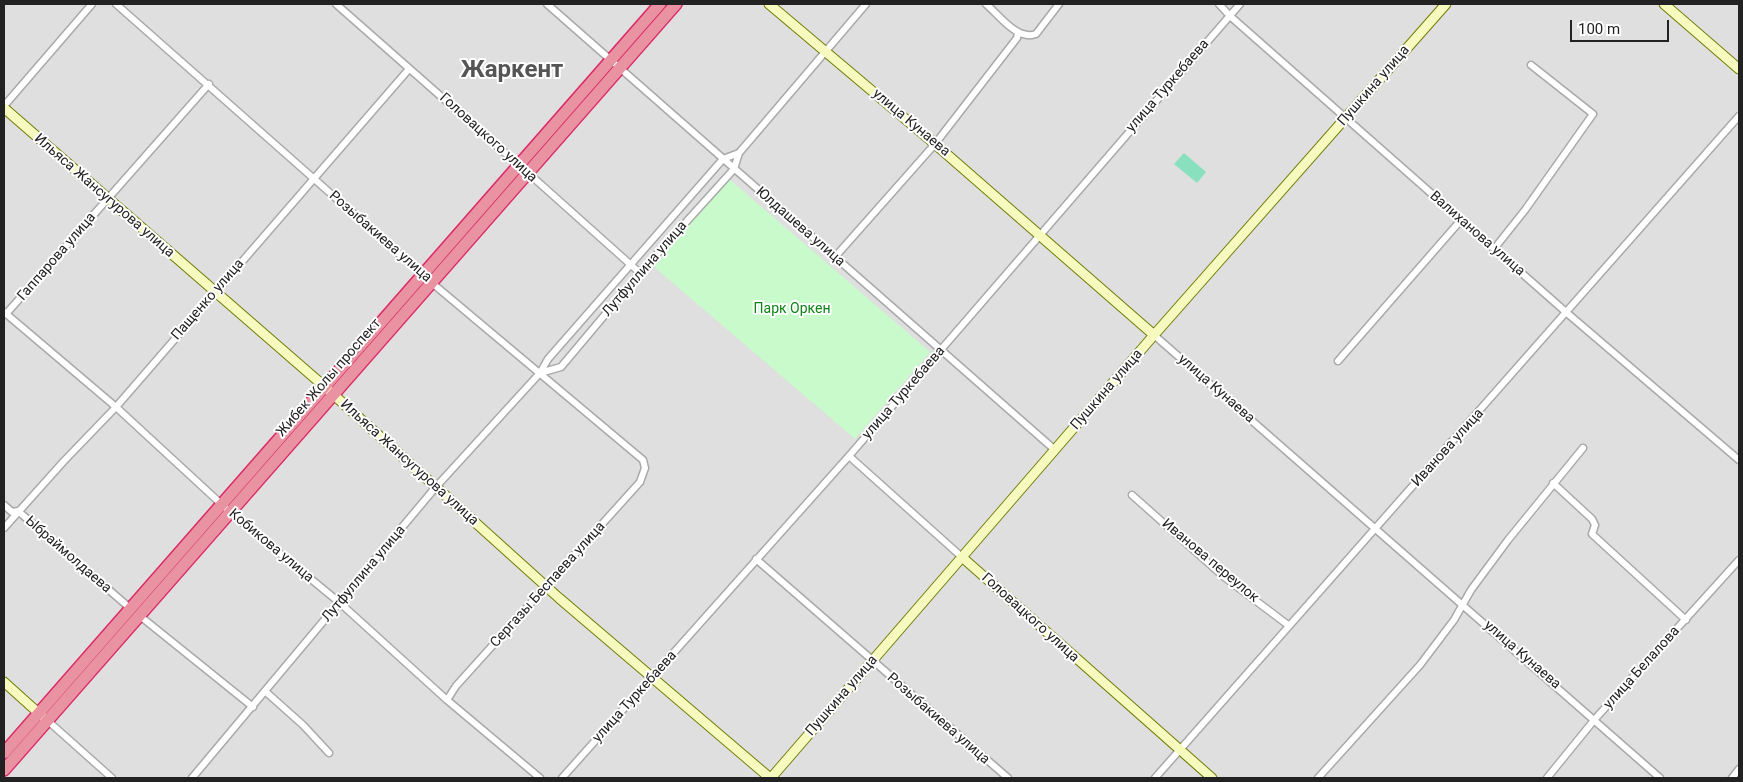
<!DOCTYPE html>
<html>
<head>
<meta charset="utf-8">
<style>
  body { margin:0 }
  #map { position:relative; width:1743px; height:782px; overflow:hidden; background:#f2efe9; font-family:Roboto,sans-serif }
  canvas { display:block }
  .frame { position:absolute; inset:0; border:5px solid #222; pointer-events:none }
  .scale { position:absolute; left:1570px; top:20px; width:99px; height:22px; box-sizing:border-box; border:2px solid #222; border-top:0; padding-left:6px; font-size:15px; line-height:18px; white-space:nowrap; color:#222; -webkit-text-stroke:4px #fff; paint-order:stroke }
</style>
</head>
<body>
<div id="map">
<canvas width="1743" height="782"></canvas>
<div class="frame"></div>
<div class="scale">100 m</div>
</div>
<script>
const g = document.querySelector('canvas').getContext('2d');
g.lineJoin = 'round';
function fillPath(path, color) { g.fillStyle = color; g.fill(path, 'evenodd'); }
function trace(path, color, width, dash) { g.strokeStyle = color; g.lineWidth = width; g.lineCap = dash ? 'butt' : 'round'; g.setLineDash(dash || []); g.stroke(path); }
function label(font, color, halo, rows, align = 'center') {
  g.font = font + ' Roboto,sans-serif'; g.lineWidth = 4; g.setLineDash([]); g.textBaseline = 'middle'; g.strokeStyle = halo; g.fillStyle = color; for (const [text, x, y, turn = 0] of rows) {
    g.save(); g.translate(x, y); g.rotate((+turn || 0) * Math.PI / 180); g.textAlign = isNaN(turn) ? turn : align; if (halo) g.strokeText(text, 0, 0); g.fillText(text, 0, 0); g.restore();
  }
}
fillPath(new Path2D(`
  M4,4h1735v774h-1735z`), '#e0dfdf');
fillPath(new Path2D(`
  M728,178l202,174 -75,87 -202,-173z`), '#c8facc');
fillPath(new Path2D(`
  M1184,153l22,19 -9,11 -23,-19z`), '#88e0be');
const street = new Path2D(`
  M116,4l316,279 211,177 2,8 -5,14 -184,204 -9,14
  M336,4l184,162
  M547,4l508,446
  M986,4c13,11 31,37 50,30l23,-30
  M1219,4l11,12 337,297 172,147
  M4,106l88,-102
  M527,172l113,101
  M1494,249l31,-39 68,-96 -62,-49
  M835,257l100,-113 82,-106 1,-5
  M4,312l112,95 115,106 109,90 107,97 93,78
  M6,314l203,-230
  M1154,335l506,443
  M1338,361l123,-141
  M540,373l21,-6 79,-94 94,-104 5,-16 127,-149
  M849,456l114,102
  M1553,483l39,36 3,6 -3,9 94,86
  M1132,495l91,81 65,49
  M4,505l8,7 6,-1 113,98
  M4,528l60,-67 52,-54 293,-338
  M756,559l252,219
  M140,616l113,91
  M266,692l37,33 26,28
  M48,721l64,57
  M192,778l243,-290 105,-115 8,-14 175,-200 16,-6
  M562,778l287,-322 391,-452
  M1155,778l584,-662
  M1318,778l102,-113 34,-45 17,-30 37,-50 75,-92
  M1547,778l48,-59 144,-159
  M1732,778l7,-9`);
const secondary = new Path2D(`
  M769,4l166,140 219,191
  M1664,4l75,65
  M4,108l321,279 234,211 211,180
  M963,558l249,220
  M4,682l39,35
  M771,778l383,-443 292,-331`);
const highway = new Path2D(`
  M4,753l656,-749
  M4,770l672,-766`);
trace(street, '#a9a9a9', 9);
trace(secondary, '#707d05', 11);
trace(highway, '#dc2a67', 14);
trace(street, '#fff', 6);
trace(secondary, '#f7fabf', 9);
trace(highway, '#e892a2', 11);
label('14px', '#222', '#fff', [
  ["улица Туркебаева",1168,86,-49],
  ["Пушкина улица",1374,86,-49],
  ["улица Кунаева",911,123,40],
  ["Головацкого улица",488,138,42],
  ["Ильяса Жансугурова улица",104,196,41],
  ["Юлдашева улица",800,227,41],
  ["Валиханова улица",1477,234,41],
  ["Розыбакиева улица",380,237,41],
  ["Гаппарова улица",57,257,-49],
  ["Лутфуллина улица",645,269,-49],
  ["Пащенко улица",208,300,-49],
  ["Жибек Жолы проспект",329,378,-49],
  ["улица Кунаева",1216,389,41],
  ["Пушкина улица",1107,390,-49],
  ["улица Туркебаева",904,393,-49],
  ["Иванова улица",1448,448,-48],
  ["Ильяса Жансугурова улица",409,463,42],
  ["Кобикова улица",271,546,40],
  ["Ыбраймолдаева",68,555,41],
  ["Иванова переулок",1210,561,40],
  ["Лутфуллина улица",364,574,-50],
  ["Сергазы Беспаева улица",548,585,-48],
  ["Головацкого улица",1030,618,42],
  ["улица Кунаева",1522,655,41],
  ["улица Белалова",1642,668,-48],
  ["Пушкина улица",842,696,-49],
  ["улица Туркебаева",635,697,-48],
  ["Розыбакиева улица",938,719,41]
]);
label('14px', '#0c8416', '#fff', [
  ["Парк Оркен",792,309]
]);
label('bold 24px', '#555', '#fff', [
  ["Жаркент",512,71]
]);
</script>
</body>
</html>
